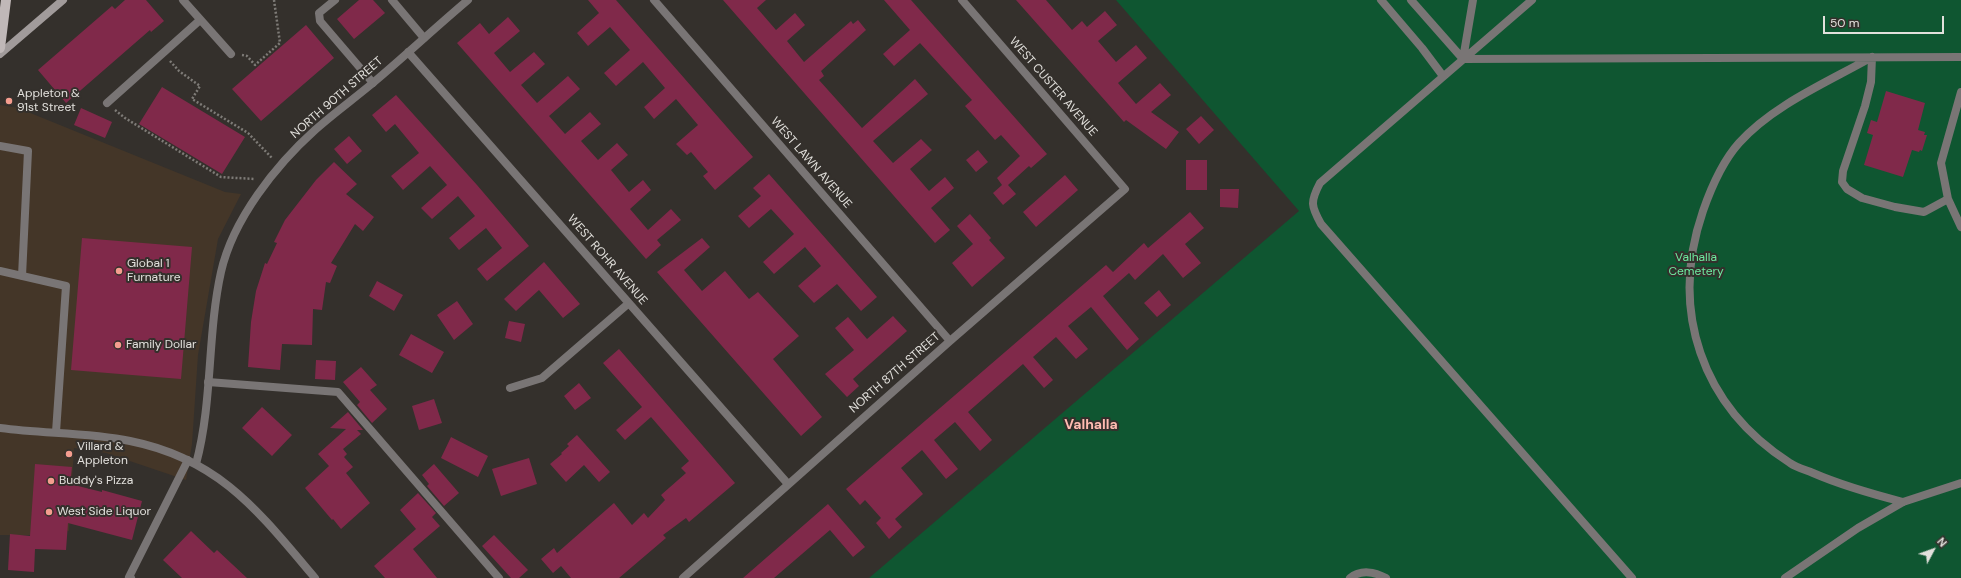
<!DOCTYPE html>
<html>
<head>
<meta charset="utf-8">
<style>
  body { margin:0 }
  #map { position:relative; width:1961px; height:578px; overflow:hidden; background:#34302c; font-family:"DM Sans",sans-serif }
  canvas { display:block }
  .north { position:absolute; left:1913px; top:530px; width:40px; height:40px; -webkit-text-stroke:3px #34302c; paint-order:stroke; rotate:49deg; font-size:11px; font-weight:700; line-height:16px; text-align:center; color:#e2e0dc }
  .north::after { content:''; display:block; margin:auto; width:14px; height:18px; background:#e2e0dc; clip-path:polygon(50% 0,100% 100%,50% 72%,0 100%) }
  .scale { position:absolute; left:1823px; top:16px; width:121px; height:18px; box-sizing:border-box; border:2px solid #e2e0dc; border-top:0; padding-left:5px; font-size:12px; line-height:14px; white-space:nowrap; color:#e2e0dc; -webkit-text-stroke:3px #34302c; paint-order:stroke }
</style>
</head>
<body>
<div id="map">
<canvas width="1961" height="578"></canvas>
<div class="north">N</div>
<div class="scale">50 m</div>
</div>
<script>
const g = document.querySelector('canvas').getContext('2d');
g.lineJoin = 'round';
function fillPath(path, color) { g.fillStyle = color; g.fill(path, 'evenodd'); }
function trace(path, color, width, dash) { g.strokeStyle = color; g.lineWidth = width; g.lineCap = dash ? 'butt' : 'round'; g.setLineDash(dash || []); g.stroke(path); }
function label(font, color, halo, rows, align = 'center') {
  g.font = font + ' "DM Sans",sans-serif'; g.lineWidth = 4; g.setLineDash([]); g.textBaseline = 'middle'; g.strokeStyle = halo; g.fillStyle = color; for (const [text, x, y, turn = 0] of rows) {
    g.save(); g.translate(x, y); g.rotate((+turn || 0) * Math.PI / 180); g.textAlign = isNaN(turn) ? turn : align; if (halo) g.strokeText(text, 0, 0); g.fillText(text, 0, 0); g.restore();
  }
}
fillPath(new Path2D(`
  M0,105l18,3 207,84 16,2 -23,45 -20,116 -6,89 -6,36 -80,-27 -32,-5 -5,83 -32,-2 -1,6h-36z`), '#443628');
fillPath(new Path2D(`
  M1116,0h845v578h-1092l430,-367z`), '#0f5631');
fillPath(new Path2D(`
  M125,0h21l18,21 -13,11 -1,-2 -84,73 -28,-33 74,-64 3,3z
  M359,0h14l12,13 -31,26 -17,-20z
  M588,0h28l137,157 -38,33 -12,-14 5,-4 -17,-20 -4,3 -11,-11 22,-19 -22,-26 -22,20 -10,-12 21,-19 -22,-26 -27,24 -12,-13 26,-23 -20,-23 -22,19 -11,-13 22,-20z
  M723,0h43l-9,8 19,22 19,-17 10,12 -18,16 17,21 47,-41 2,3 5,-4 8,10 -45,41 3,5 -5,4 43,48 53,-49 13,15 -55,47 20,22 28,-24 11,11 -22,19 19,22 16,-14 9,11 -23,20 19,22 -15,13z
  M884,0h27l136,154 -16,14 -2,-2 -21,19 8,9 -13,11 -10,-12 9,-8 -5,-7 23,-22 -19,-21 -6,5 -30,-34 7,-6 -52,-57 -26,23 -11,-12 27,-24z
  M1016,0h30l26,30 10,-9 5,6 18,-16 12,14 -19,16 18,21 20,-17 11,13 -29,25 18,21 24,-21 11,12 -20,17 28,20 -13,17 -40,-29 -2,2z
  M508,17l12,14 -26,22 16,19 24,-20 11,12 -24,21 16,18 31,-27 12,13 -31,27 16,18 25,-22 11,12 -20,17 17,19 19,-17 11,12 -17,15 18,22 14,-12 8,10 -21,19 18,21 23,-21 10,11 -24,20 4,5 -15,14 -189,-216 23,-20 9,11z
  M306,25l28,33 -73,63 -29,-32z
  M162,87l83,50 -23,37 -83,-50z
  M1886,91l39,12 -7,27 7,2 -1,3h3l-5,16 -2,-1 -1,2 -7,-2 -9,27 -39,-12 9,-30 -6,-2 4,-13 6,2z
  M396,95l81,90 52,61 -42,35 -10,-12 25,-21 -16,-20 -27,22 -10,-12 26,-22 -17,-20 -26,23 -11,-11 26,-23 -17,-19 -27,24 -12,-14 28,-23 -24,-29 -9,8 -14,-17z
  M81,108l31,14 -7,16 -31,-13z
  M1201,116l13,14 -15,14 -13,-15z
  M349,136l13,15 -15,13 -13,-15z
  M978,150l10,12 -12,10 -10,-12z
  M1186,160h21v30h-21z
  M334,162l23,22 -11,10 28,23 -11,14 -8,-7 -24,39 6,3 -7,17 -4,-1 -4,28 -9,-1 -1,36 -30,-1 -2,26 -32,-3 3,-45 5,-31 9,-28 2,1 10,-21 -3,-1 11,-22 31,-40z
  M769,174l108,123 -16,14 -24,-27 -23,19 -16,-17 23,-20 -16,-19 -31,27 -11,-12 31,-28 -23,-25 -22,19 -11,-12 23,-20 -8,-8z
  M1065,175l13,15 -42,37 -13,-15z
  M1220,189h19l-1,19 -18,-1z
  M1190,212l14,16 -19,16 16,19 -18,15 -20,-24 -28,26 -6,-7 -26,23 36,43 -12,11 -36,-43 -23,19 20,23 -12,10 -20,-22 -23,20 20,23 -9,8 -21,-24 -55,48 24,28 -12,11 -25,-29 -21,18 24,29 -12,10 -24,-29 -21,18 22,26 -28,25 7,8 -13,12 -13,-16 5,-5 -16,-18 -5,5 -14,-16 260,-224 7,7 31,-29 4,5z
  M970,214l21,24 -2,2 16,18 -33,29 -20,-24 21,-19 -16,-18z
  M82,238l110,9 -11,132 -110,-9z
  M702,238l8,9 -26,23 18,21 23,-20 24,28 9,-7 41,44 -26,23 49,58 -21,19 -144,-164z
  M544,262l36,42 -17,14 -24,-28 -23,21 -12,-12z
  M377,281l26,14 -9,16 -25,-15z
  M1159,290l12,15 -14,12 -13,-14z
  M457,301l16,23 -19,16 -17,-25z
  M893,316l14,15 -54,48 6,7 -12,11 -22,-23 29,-24 -19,-22 13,-11 19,22z
  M509,321l16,3 -4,18 -16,-4z
  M411,334l33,18 -12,21 -33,-18z
  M619,349l116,134 -46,39 -3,-4 -23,17 3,3 -47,40h-48l-10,-12 -8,7 -12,-14 13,-11 3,5 57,-50 18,22 12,-12 4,5 17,-18 -4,-5 25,-22 -5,-5 8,-7 -38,-44 -26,23 -9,-10 26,-23 -39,-44z
  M316,360l20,1 -1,19 -20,-1z
  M361,367l16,18 -7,5 17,19 -15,14 -15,-18 3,-3 -17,-20z
  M579,383l12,15 -16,12 -11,-14z
  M434,399l8,24 -23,7 -7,-24z
  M262,407l30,28 -20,21 -30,-28z
  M348,412l15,18h-6l4,4 -18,15 4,5 -3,3 9,10 -7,6 24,30 -29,26 -8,-10 -1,1 -27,-32 24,-22 -11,-12 28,-25 -16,-1z
  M577,435l33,37 -11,10 -15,-17 -18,17 -16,-18 12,-10 -1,-1 8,-7 -2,-2z
  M451,437l37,19 -10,21 -37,-19z
  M529,458l8,26 -36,12 -9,-27z
  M35,464l37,3 -2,17 32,8v-2l40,11 -10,39 -64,-17 -2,27 -31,-1 -1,23 -26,-2 2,-36 20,2z
  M434,464l25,29 -15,13 -17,-20 2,-2 -7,-9z
  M418,493l18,20 -4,4 8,9 -27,23 24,29h-52l-11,-12 42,-37 -16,-19z
  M828,504l37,43 -12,10 -23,-27 -56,48h-31z
  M191,531l23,22 3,-3 30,28h-65l-19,-18z
  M494,535l34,35 -9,8h-8l-29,-32z`), '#80294a');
trace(new Path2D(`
  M242,55l5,1 8,9 25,-22 -6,-43
  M170,61l9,10 21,15 -8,13 56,34 24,25
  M115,110l10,8 96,59 33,2`), '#7e7b77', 2.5, [2, 2]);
trace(new Path2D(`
  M183,0l48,54
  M335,0l-16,13 1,8 53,62
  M392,0l32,38
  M1381,0l41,48 21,28
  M1411,0l52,59 498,-2
  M1532,0l-212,183c-10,19 -9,23 1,41l311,354
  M1872,57c-44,25 -99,48 -133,86 -17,19 -28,45 -36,68 -34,99 -2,195 87,252 7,5 16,7 23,10 30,13 59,21 90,29
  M1872,57l-1,25 -6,24 -22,65 -1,11 5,7 15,9 33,9 29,5 24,-13
  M1463,59l10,-59
  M1961,92l-20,71 7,36 13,28
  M107,103l93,-83
  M0,146l28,5 -6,125
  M0,271l66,15 -10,146
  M208,382l130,10 161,186
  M131,578l-2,-1 59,-117
  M1350,578c11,-9 25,-6 36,0
  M1785,578l73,-50 45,-26 58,-19`), '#797575', 8);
trace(new Path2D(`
  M654,0l296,341
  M408,52l380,432
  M510,388l32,-10 87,-75
  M196,464c17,-63 11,-129 25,-192 12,-53 55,-107 94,-142 19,-17 40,-32 59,-48 32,-27 62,-55 94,-82
  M683,578l267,-237 175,-152 -163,-189`), '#797575', 8);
trace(new Path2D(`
  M0,428c43,6 87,4 130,13 90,18 129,71 185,137`), '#797575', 8);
trace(new Path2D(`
  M0,54l63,-54`), '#a19b9b', 8);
trace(new Path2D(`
  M0,48l6,-48`), '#c0b8b8', 10);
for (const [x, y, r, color] of [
  [9,101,4,"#f59d8f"],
  [119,271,4,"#f59d8f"],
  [118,345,4,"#f59d8f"],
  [69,454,4,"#f59d8f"],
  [51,481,4,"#f59d8f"],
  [49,512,4,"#f59d8f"]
]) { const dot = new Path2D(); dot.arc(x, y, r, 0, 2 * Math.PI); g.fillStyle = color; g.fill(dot); trace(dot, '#34302c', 1.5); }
label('12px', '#e2e0dc', '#34302c', [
  ["WEST CUSTER AVENUE",1053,87,49],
  ["NORTH 90TH STREET",337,98,-41],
  ["WEST LAWN AVENUE",811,163,49],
  ["WEST ROHR AVENUE",607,260,49],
  ["NORTH 87TH STREET",895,373,-41]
]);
label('12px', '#e2e0dc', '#34302c', [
  ["Appleton &",17,94],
  ["91st Street",17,108],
  ["Global 1",127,264],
  ["Furnature",127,278],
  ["Family Dollar",126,345],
  ["Villard &",77,447],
  ["Appleton",77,461],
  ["Buddy's Pizza",59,481],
  ["West Side Liquor",57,512]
], 'left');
label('12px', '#6eeaa0', '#34302c', [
  ["Valhalla",1696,258],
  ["Cemetery",1696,272]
]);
label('bold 14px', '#ffbbb1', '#34302c', [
  ["Valhalla",1091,425]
]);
</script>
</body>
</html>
